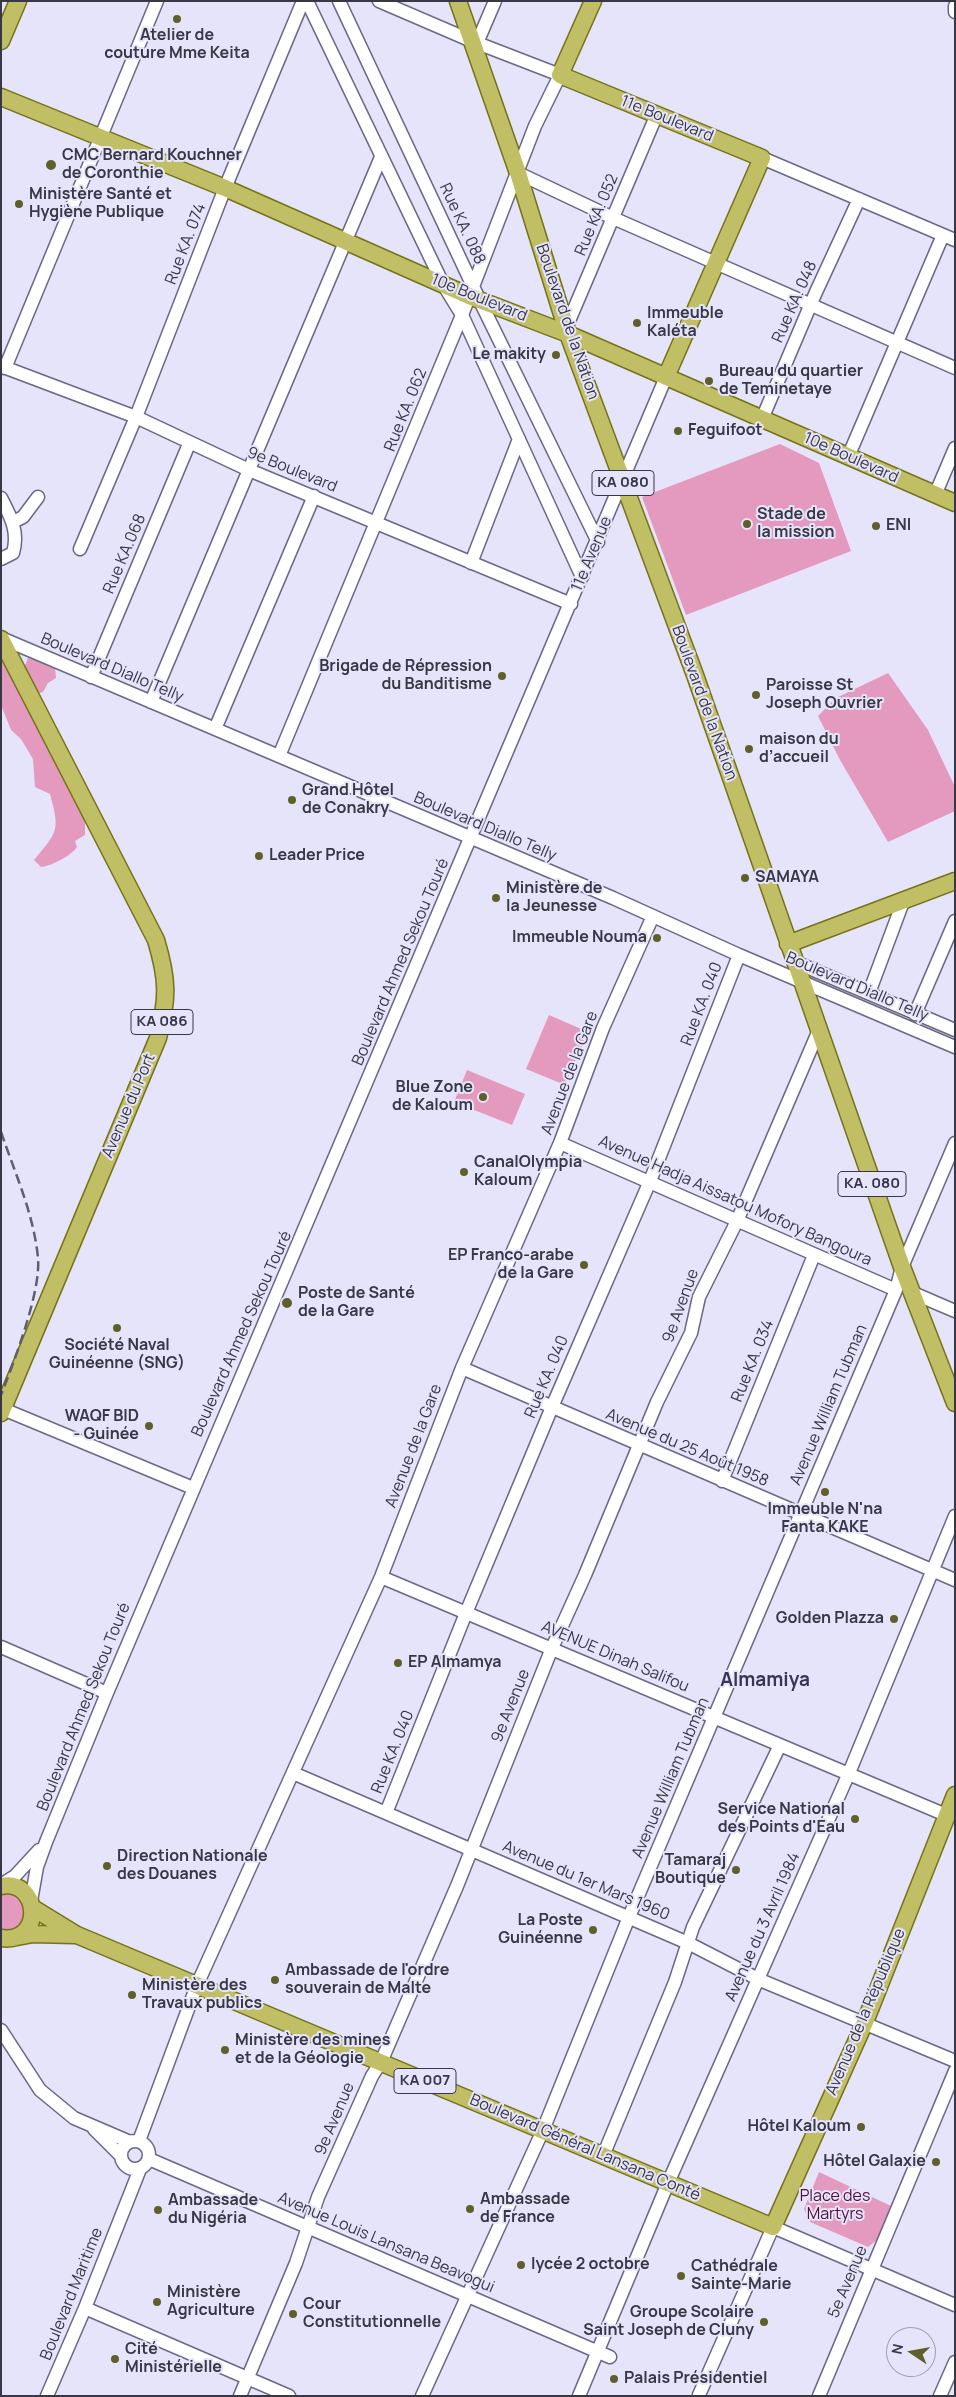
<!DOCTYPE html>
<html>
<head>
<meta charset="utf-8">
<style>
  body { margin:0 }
  #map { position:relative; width:956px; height:2397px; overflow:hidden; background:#e5e4fb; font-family:Manrope,sans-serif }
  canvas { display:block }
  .frame { position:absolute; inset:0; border:2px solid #383746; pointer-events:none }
  .north { position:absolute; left:886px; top:2327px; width:50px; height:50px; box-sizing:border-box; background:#e5e4fb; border:1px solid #a09fb3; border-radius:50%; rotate:282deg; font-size:14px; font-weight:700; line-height:20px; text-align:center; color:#383746 }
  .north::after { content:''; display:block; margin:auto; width:18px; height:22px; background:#5f5f2c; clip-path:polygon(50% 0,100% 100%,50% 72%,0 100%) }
</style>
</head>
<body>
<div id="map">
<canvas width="956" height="2397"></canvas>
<div class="frame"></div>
<div class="north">N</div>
</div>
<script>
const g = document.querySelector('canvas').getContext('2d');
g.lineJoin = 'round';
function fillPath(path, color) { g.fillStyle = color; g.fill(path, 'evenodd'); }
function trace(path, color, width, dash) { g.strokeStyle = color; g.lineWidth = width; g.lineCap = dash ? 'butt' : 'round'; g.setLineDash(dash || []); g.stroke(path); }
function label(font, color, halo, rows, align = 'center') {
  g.font = font + ' Manrope,sans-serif'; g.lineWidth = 4; g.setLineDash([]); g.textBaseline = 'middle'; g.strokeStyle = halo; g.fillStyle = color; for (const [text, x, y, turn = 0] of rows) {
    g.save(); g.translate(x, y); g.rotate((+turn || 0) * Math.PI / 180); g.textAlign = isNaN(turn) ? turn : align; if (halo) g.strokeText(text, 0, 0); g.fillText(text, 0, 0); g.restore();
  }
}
fillPath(new Path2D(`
  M780,444l39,19 32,88 -165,64 -44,-118z
  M1,646l23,22 4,-10 13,3 14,7 1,10 -8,5 -5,9 -7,2 49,120v21l-10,6 2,6c-6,9 -26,19 -36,20l-7,-7c24,-29 26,-29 16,-66l-15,-7 -2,-28 -12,-20 -10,-9 -10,-25z
  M888,673l40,57 27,57v24l-67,31 -48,-82 -22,-44 18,-18z
  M549,1015l39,17 -23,53 -39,-16z
  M467,1070l58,24 -13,31 -58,-23z
  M5,1892l13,3 8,10 -3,18 -11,7h-11v-37z
  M819,2172l72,34 -14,34 -9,7 -58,-25 -6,-13z`), '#e499be');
const minor = new Path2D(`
  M307,1l136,283 19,31 120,262
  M339,1l140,298 119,243
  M955,6v6
  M477,43l18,-42
  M762,158l193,82
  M518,173l95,45 342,150
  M566,328l91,-214
  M1,366l135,51 113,53 322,134
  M5,368l152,-367
  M762,419l54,-127 43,-93
  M848,457l95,-222
  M935,495l20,-47
  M1,498c10,19 18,34 12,55l-12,6
  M13,522l10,-5 15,-20
  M80,549l56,-132 89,-229 78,-187
  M471,563l48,-124
  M1,638l612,260 126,57 216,92
  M91,677l98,-233
  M151,702l230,-545
  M215,729l99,-233
  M279,756l183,-441 73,-189 25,-51 -88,-34 -93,-40
  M795,962l160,68
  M869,993l34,-91
  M915,1014l40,-93
  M560,1143l336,147
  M913,1293l42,18
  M462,1368l493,212
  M3,1409l190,79
  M722,1481l92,-226
  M381,1577l565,238
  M1,1647l106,46
  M293,1773l395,170 72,37 195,81
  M386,1813l80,-200 86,-206 98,-226 89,-226
  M1,1885l14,-9 24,-26
  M31,1901l6,-34 9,-25 61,-149 559,-1316
  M1,2030l39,60 34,28 56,24
  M94,2129l27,27
  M121 2155a14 14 0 1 1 28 0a14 14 0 1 1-28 0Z
  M139,2141l58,-156 184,-408 81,-209 98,-225 43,-115 50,-112
  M603,2156l72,-174 18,-55 87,-182
  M149,2159l461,198
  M85,2308l204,88
  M699,2395l74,-168 182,78
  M47,2396l38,-88 55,-139
  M240,2396l56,-133 22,-66 54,-121 9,-14 76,-176 95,-238 33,-73 72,-173 34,-69 8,-36 38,-76 82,-191
  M422,2396l121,-266 86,-213 267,-627 6,-23 53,-124
  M579,2396l89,-213 181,-410 106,-257
  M819,2396l136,-325
  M940,2396l15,-34`);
const major = new Path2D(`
  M458,1l60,172 50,161 127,341 207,592 53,136
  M593,1l-33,74 202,83 -96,219
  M1,41l17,-40
  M1,97l224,91 244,108 99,38 387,169
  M1,639l155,301c12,40 12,58 2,98l-157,375
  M788,944l167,-63
  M1,1886c39,-8 44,58 0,52
  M33,1908l44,27 696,292 92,-205 90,-227
  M17,1937l16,-3 41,1`);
trace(minor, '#6a6788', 15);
trace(major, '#757318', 19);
trace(minor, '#fff', 12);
trace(major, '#c0bf66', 16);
trace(new Path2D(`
  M1,1132c14,41 33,83 37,126 3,34 -24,104 -37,137`), '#5f5e6f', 2.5, [10, 5]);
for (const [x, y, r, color] of [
  [177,19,5,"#5f5f2c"],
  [51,165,6,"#5f5f2c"],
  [19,204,5,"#5f5f2c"],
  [637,323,5,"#5f5f2c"],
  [556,355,5,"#5f5f2c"],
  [709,381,5,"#5f5f2c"],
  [678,431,5,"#5f5f2c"],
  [747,524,5,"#5f5f2c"],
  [876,526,5,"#5f5f2c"],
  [502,676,5,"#5f5f2c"],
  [756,695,5,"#5f5f2c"],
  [749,749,5,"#5f5f2c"],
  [292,800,5,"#5f5f2c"],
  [259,856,5,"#5f5f2c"],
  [745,878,5,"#5f5f2c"],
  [496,898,5,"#5f5f2c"],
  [657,938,5,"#5f5f2c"],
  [483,1097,5,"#5f5f2c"],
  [464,1172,5,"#5f5f2c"],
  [584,1265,5,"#5f5f2c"],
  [287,1303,6,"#5f5f2c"],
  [117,1328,5,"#5f5f2c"],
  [149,1426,5,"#5f5f2c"],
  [825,1492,5,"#5f5f2c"],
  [894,1619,5,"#5f5f2c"],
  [398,1663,5,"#5f5f2c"],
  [855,1819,5,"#5f5f2c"],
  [107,1866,5,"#5f5f2c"],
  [736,1870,5,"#5f5f2c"],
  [593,1930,5,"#5f5f2c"],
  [275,1980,5,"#5f5f2c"],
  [132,1995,5,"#5f5f2c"],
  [225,2050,5,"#5f5f2c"],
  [861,2127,5,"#5f5f2c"],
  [936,2162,5,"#5f5f2c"],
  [470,2209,5,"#5f5f2c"],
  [158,2210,5,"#5f5f2c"],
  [521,2265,5,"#5f5f2c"],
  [681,2276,5,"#5f5f2c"],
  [157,2302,5,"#5f5f2c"],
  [293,2314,5,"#5f5f2c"],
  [764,2322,5,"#5f5f2c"],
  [115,2359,5,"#5f5f2c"],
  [614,2379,5,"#5f5f2c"]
]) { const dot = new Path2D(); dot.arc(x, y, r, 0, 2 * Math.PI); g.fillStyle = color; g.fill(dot); trace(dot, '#e5e4fb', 2); }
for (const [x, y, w] of [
  [623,483,62],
  [162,1022,62],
  [872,1184,68],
  [425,2081,62]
]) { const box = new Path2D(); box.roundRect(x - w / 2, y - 12.5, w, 25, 4); g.fillStyle = '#e5e4fb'; g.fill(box); trace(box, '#383746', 1); }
label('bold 15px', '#383746', null, [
  ["KA 080",623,483],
  ["KA 086",162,1022],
  ["KA. 080",872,1184],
  ["KA 007",425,2081]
]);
label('bold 16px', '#383746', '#e5e4fb', [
  ["Atelier de",177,36,"center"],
  ["couture Mme Keita",177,54,"center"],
  ["CMC Bernard Kouchner",62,156],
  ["de Coronthie",62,174],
  ["Ministère Santé et",29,195],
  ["Hygiène Publique",29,213],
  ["Immeuble",647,314],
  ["Kaléta",647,332],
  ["Le makity",546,355,"right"],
  ["Bureau du quartier",719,372],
  ["de Teminetaye",719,390],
  ["Feguifoot",688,431],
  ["Stade de",757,515],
  ["la mission",757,533],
  ["ENI",886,526],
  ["Brigade de Répression",492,667,"right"],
  ["du Banditisme",492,685,"right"],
  ["Paroisse St",766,686],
  ["Joseph Ouvrier",766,704],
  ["maison du",759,740],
  ["d’accueil",759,758],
  ["Grand Hôtel",302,791],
  ["de Conakry",302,809],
  ["Leader Price",269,856],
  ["SAMAYA",755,878],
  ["Ministère de",506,889],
  ["la Jeunesse",506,907],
  ["Immeuble Nouma",647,938,"right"],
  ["Blue Zone",473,1088,"right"],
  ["de Kaloum",473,1106,"right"],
  ["CanalOlympia",474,1163],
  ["Kaloum",474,1181],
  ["EP Franco-arabe",574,1256,"right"],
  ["de la Gare",574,1274,"right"],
  ["Poste de Santé",298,1294],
  ["de la Gare",298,1312],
  ["Société Naval",117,1346,"center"],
  ["Guinéenne (SNG)",117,1364,"center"],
  ["WAQF BID",139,1417,"right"],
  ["- Guinée",139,1435,"right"],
  ["Immeuble N'na",825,1510,"center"],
  ["Fanta KAKE",825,1528,"center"],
  ["Golden Plazza",884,1619,"right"],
  ["EP Almamya",408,1663],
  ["Service National",845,1810,"right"],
  ["des Points d'Eau",845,1828,"right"],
  ["Direction Nationale",117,1857],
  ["des Douanes",117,1875],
  ["Tamaraj",726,1861,"right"],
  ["Boutique",726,1879,"right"],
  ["La Poste",583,1921,"right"],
  ["Guinéenne",583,1939,"right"],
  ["Ambassade de l'ordre",285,1971],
  ["souverain de Malte",285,1989],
  ["Ministère des",142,1986],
  ["Travaux publics",142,2004],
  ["Ministère des mines",235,2041],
  ["et de la Géologie",235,2059],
  ["Hôtel Kaloum",851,2127,"right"],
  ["Hôtel Galaxie",926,2162,"right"],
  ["Ambassade",480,2200],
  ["de France",480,2218],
  ["Ambassade",168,2201],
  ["du Nigéria",168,2219],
  ["lycée 2 octobre",531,2265],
  ["Cathédrale",691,2267],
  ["Sainte-Marie",691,2285],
  ["Ministère",167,2293],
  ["Agriculture",167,2311],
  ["Cour",303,2305],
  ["Constitutionnelle",303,2323],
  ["Groupe Scolaire",754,2313,"right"],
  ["Saint Joseph de Cluny",754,2331,"right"],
  ["Cité",125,2350],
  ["Ministérielle",125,2368],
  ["Palais Présidentiel",624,2379]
], 'left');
label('16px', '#383746', '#e5e4fb', [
  ["11e Boulevard",667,119,22],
  ["Rue KA. 052",597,215,-67],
  ["Rue KA. 088",462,224,65],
  ["Rue KA. 074",186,244,-69],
  ["10e Boulevard",479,298,22],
  ["Rue KA. 048",795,302,-66],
  ["Boulevard de la Nation",567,322,71],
  ["Rue KA. 062",406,410,-68],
  ["10e Boulevard",851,458,24],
  ["9e Boulevard",292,470,22],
  ["Rue KA.068",125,554,-67],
  ["11e Avenue",592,554,-67],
  ["Boulevard Diallo Telly",112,668,23],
  ["Boulevard de la Nation",704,703,70],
  ["Boulevard Diallo Telly",485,827,23],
  ["Boulevard Ahmed Sekou Touré",401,962,-67],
  ["Boulevard Diallo Telly",857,987,23],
  ["Rue KA. 040",702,1004,-69],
  ["Avenue de la Gare",570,1073,-69],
  ["Avenue du Port",129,1106,-67],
  ["Avenue Hadja Aissatou Mofory Bangoura",735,1201,24],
  ["9e Avenue",681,1306,-70],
  ["Boulevard Ahmed Sekou Touré",242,1334,-66],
  ["Rue KA. 034",753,1361,-68],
  ["Rue KA. 040",547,1377,-67],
  ["Avenue William Tubman",829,1405,-67],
  ["Avenue de la Gare",414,1446,-69],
  ["Avenue du 25 Août 1958",687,1448,23],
  ["AVENUE Dinah Salifou",615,1657,23],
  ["9e Avenue",511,1706,-68],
  ["Boulevard Ahmed Sekou Touré",84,1707,-68],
  ["Rue KA. 040",393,1752,-68],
  ["Avenue William Tubman",671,1778,-67],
  ["Avenue du 1er Mars 1960",586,1881,23],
  ["Avenue du 3 Avril 1984",763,1927,-66],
  ["Avenue de la République",866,2012,-67],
  ["9e Avenue",335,2119,-67],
  ["Boulevard Général Lansana Conté",585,2148,23],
  ["Avenue Louis Lansana Beavogui",386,2243,23],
  ["5e Avenue",848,2282,-67],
  ["Boulevard Maritime",72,2294,-68]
]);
label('16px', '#521137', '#e5e4fb', [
  ["Place des",835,2197],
  ["Martyrs",835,2215]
]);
label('bold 19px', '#383453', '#e5e4fb', [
  ["Almamiya",765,1681]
]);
</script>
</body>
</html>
